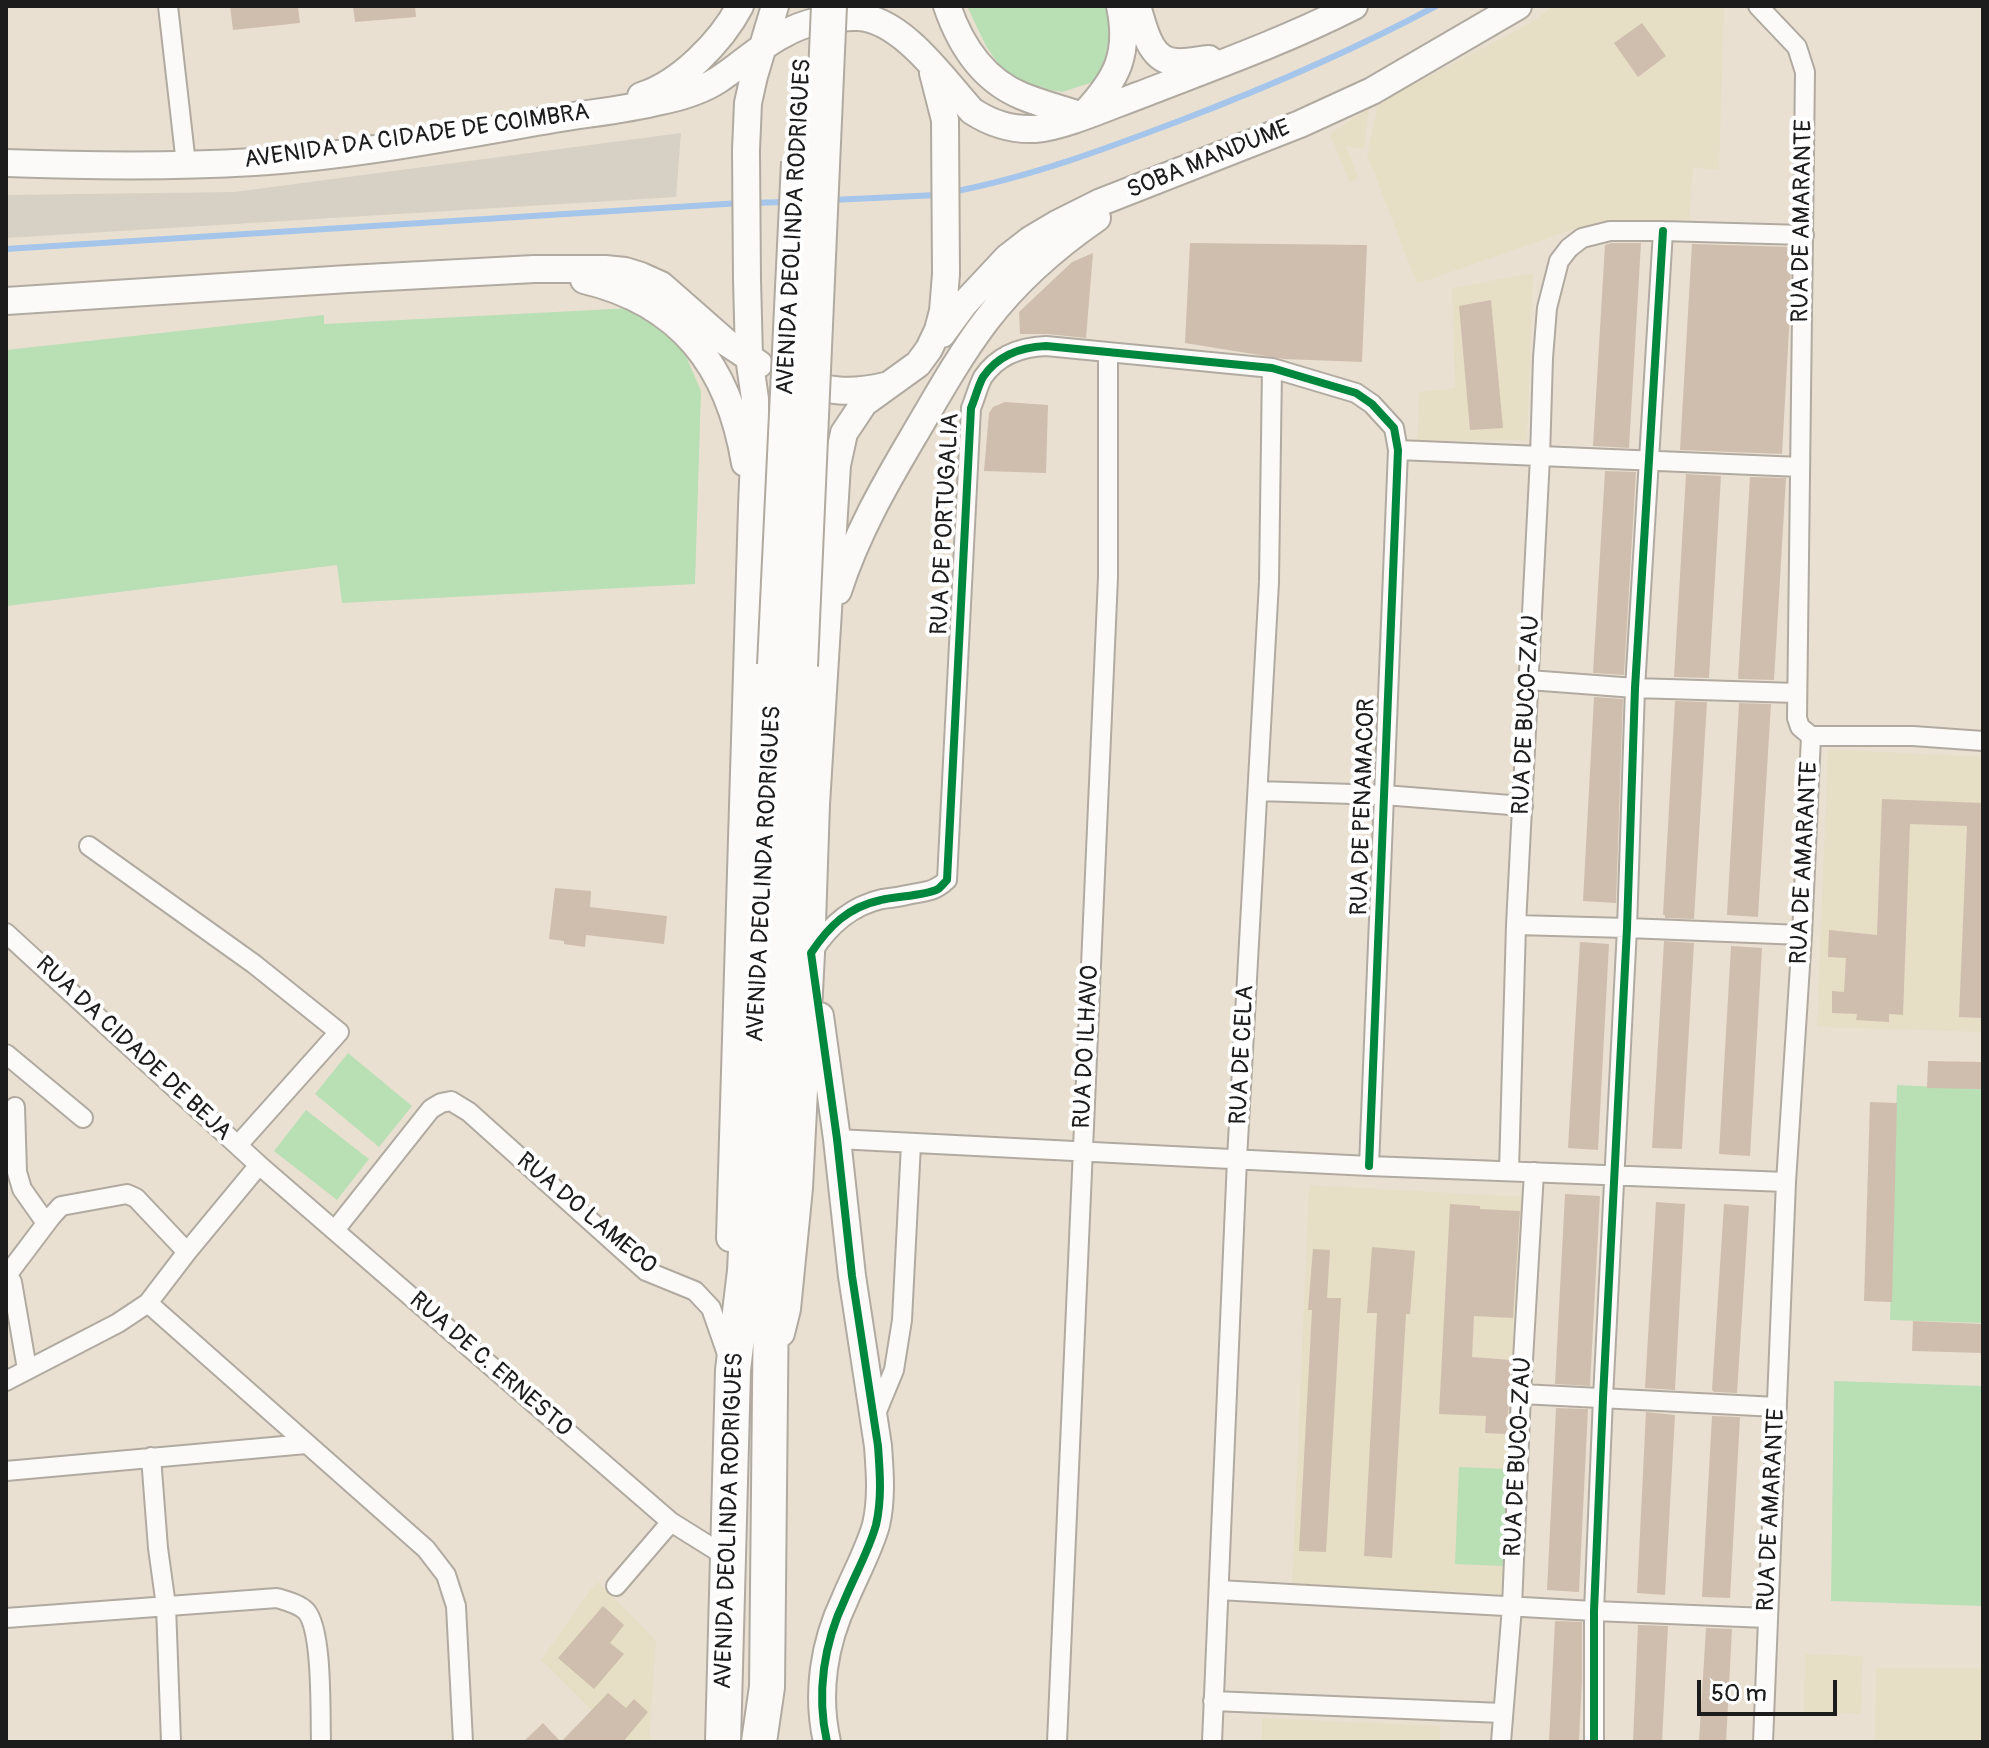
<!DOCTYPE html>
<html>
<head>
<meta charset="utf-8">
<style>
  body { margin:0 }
  #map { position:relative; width:1989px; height:1748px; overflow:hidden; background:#eae0d2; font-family:Pangolin,sans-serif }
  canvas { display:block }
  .frame { position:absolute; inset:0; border:8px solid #1c1c1c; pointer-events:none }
  .scale { position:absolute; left:1697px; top:1680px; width:140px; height:36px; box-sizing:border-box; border:4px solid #1c1c1c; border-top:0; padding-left:10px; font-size:24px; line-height:28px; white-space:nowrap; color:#1c1c1c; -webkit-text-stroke:6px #fff; paint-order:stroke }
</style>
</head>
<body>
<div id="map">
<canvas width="1989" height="1748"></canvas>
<div class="frame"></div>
<div class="scale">50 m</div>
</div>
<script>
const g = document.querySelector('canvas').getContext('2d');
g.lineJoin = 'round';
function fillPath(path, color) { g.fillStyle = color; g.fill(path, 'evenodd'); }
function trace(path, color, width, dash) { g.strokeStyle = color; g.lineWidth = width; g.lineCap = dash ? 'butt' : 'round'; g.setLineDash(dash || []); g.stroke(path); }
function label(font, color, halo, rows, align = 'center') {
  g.font = font + ' Pangolin,sans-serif'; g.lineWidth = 8; g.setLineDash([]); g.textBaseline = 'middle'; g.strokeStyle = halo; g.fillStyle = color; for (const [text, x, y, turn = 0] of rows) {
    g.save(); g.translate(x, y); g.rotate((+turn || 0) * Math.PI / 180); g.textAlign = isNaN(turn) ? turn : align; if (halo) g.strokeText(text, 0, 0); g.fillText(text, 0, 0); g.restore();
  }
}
fillPath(new Path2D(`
  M1554,6h170l-5,164 -26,-3 -4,53 -110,7 -162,57 -50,-129 12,-53 148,-77z
  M1369,108l-5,41 -18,-3 12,32 -8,5 -20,-49z
  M1533,273l-6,167 -110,1 2,-49 36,-4 -3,-100z
  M1828,749l155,8v275l-166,-5z
  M1309,1185l215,12 -19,397 -213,-10z
  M597,1581l59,60 -7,101h-26l-82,-82z
  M1805,1654l58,2 -2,58 -57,-2z
  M1876,1668h107v74h-108z
  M1262,1718l178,8v16h-178z`), '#e6dec5');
fillPath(new Path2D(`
  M681,133l-5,64 -670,41v-43l228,-3z`), '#d6d1c4');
fillPath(new Path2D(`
  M967,6h147v41l-18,34 -34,11 -26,-5 -32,-15 -18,-26z
  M632,308l49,37 20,46 -6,193 -353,19 -5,-38 -331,41v-256l318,-35v9z
  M348,1053l64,53 -33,41 -64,-53z
  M1897,1085l86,4v234l-93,-3z
  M306,1110l63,49 -32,41 -63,-49z
  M1834,1381l149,5v220l-152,-5z
  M1459,1467l48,2 -4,97 -48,-2z`), '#b9dfb5');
trace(new Path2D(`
  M952,192c78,-15 153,-43 227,-71 89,-34 173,-70 257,-115
  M832,200l105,-5
  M752,203l33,-1
  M6,249l735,-46`), '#a5c5ea', 6);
fillPath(new Path2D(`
  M230,6h68l2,17 -67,7z
  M353,6h62l1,11 -61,5z
  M1642,23l24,33 -28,21 -24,-34z
  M1190,243l177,2 -5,117 -78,-3 -99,-16z
  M1611,243h30l-12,205 -36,-2 12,-201z
  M1692,244l99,3 -1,65 -8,142 -102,-4z
  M1093,253l-7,85 -39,-4h-27l-1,-22 53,-50z
  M1491,300l12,128 -33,2 -11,-124z
  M1005,402l43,3 -2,68 -62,-2 5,-58 4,-6z
  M1605,471l31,1 -12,203 -31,-2z
  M1686,474l35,2 -12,202 -35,-1z
  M1750,477l36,1 -12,202 -36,-1z
  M1594,697l29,2 -7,204 -33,-2z
  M1675,701l32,1 -13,217 -29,-1v-3h-2z
  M1739,703l32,1 -13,213 -31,-2z
  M1882,799l101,4v215l-24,-1 8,-191 -57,-2 -7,191 -14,-1v8l-33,-2 1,-6 -25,-1v-22l12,1 2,-34 -18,-1 1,-27 48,5z
  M555,888l36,3 -1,16 77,9 -3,28 -78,-9 -1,12 -21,-3v-3l-15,-2z
  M1664,941l30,2 -12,206 -30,-1z
  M1580,942l29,2 -11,206 -30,-2z
  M1731,946l31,2 -12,208 -31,-2z
  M1928,1061l55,1v27l-56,-1z
  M1870,1102l27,1 -5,199 -28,-1z
  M1565,1194l35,2 -10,190 -35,-2z
  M1656,1202l29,2 -10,186 -30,-2z
  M1450,1204l30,2v3l40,2 -7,107 -39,-2 -2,41 39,3 -4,74 -22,-1 1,-17 -47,-2z
  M1724,1204l25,2 -12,187 -23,-1 -2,-2z
  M1372,1247l43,4 -5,63h-4l-14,244 -28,-2 13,-243h-10z
  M1313,1249l17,1 -3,48h14l-15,254 -27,-1 13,-241h-4z
  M1913,1321l70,3v29l-71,-2z
  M1556,1408l32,1 -9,183 -32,-2z
  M1646,1412l29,3 -10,180 -28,-2z
  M1712,1416l28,1 -10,181 -28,-1z
  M603,1606l21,19 -14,18 14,11 -30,35 -36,-31z
  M1555,1621l27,1v57l-3,63h-30z
  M1638,1625l30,1 -6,116h-29z
  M1706,1628l26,1 -6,113h-27z
  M608,1693l18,15 8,-9 14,13 -25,30h-100l20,-19 18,19z`), '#cfbead');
const street = new Path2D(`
  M168,6l18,158
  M1758,6l39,41 8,25 -8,646 3,9 11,9
  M1398,450l402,17
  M1529,680l106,8 162,5
  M1811,736h102l70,5
  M1258,791l126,4 139,11
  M89,846l165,118 85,68 -101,113
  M1516,925l111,3 175,7
  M6,933l253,232 412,357 56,35
  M813,951c17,-26 38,-45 69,-52 8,-1 17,-2 25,-4 18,-4 26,-2 40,-15l24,-472c4,-9 7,-22 12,-31 15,-22 37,-30 63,-31l226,22 84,25 16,11 22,24 4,22 -29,716
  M6,1054l77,64
  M15,1107l2,65 5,17 24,34
  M837,1139l532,27 417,16
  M1509,1171l7,-246 24,-468 3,-99 4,-50 12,-47 10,-13 13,-10 28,-7h53l141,4
  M335,1230l96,-121 10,-6 10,-2 18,11 177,159 49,20 16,17 16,46
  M6,1273l6,9 15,87
  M8,1274l43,-57 10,-11 66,-12 9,4 51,54
  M148,1303l278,246 20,26 10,31 7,136
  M6,1381l112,-58 30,-20 39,-51 72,-87
  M1521,1394l256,13
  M875,1416l19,-46 8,-50 9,-176
  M151,1457l7,91 8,58 5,136
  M6,1471l300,-27
  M616,1586l55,-64
  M1219,1590l375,21 173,7
  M6,1618l271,-20c10,3 22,6 29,13 17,19 14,103 15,131
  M1213,1701l289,12
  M1057,1742l51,-1165v-224
  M1212,1742l25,-583 32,-577 3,-214
  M1501,1742l11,-135 9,-213 13,-222
  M1594,1742v-131l9,-213 24,-470 8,-240 28,-457
  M1763,1742l23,-560 16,-247 9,-199`);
const secondary = new Path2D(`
  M947,6c13,38 36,74 75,90 19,8 40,13 60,20
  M1137,6c7,21 12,55 39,56 11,1 22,-2 33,-3
  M641,96c39,-12 80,-54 99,-90
  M1085,113c32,-34 45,-59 35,-107
  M6,163c83,3 166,4 248,-1 100,-6 202,-26 300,-43 36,-6 72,-9 107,-18 20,-4 40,-10 57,-21 22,-14 41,-33 64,-45 22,-13 51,-19 76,-18 44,2 86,63 114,94 20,13 39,19 63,18 29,-2 77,-24 105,-34 72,-28 145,-54 214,-89
  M584,280c97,23 145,86 161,183
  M6,301l342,-22 186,-10h71l20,2 16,5 20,9 66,58 32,21
  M942,334l22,-30 44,-47 22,-17 27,-16 44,-22 199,-78 72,-33 146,-85
  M794,380c32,12 58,14 91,6
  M838,591c18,-56 46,-105 75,-154 23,-39 45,-79 72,-115 31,-41 70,-75 112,-104
  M820,1016l17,123 15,137 26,170c2,27 4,53 -2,79 -7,25 -21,50 -31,74 -21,44 -29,94 -18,143
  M730,1238l22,-731 3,-73v-35l-6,-42 -2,-77 -1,-130 2,-47 6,-27 21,-70
  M781,1333l6,-24 12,-121 12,-235 5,-149 21,-339 7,-32 20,-30 54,-39 11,-15 9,-19 5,-19 3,-37 -1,-154 -12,-47`);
const highway = new Path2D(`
  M723,1742l10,-372 12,-99 30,-606
  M759,1742l8,-55 4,-394 11,-177 11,-297 7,-153`);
trace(street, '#b0aaa1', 22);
trace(secondary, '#b0aaa1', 30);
trace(highway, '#b0aaa1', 38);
trace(street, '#fcfaf8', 18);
trace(secondary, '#fcfaf8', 26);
trace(highway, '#fcfaf8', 34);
const highwayBridge = new Path2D(`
  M775,665l24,-503
  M800,666l29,-660`);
trace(highwayBridge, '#b0aaa1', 38, []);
trace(highwayBridge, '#fcfaf8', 34);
trace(new Path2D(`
  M827,1742c-11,-49 -3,-99 18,-143 10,-24 24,-49 31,-74 6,-26 4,-52 2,-79l-26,-170 -15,-137 -26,-186c18,-27 37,-46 70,-53 14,-4 45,-4 57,-11 3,-2 6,-6 9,-9l24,-472c4,-9 7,-22 12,-31 15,-22 37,-30 63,-31l226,22 84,25 16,11 22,24 4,22 -29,716
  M1594,1742v-131l9,-213 24,-470 8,-240 28,-457`), '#00873e', 8);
label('24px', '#1c1c1c', '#fff', [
  ["AVENIDA DA CIDADE DE COIMBRA",417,137,-8],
  ["SOBA MANDUME",1209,160,-22],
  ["RUA DE AMARANTE",1803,221,-89],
  ["AVENIDA DEOLINDA RODRIGUES",795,227,-87],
  ["RUA DE PORTUGALIA",946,524,-87],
  ["RUA DE BUCO-ZAU",1527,715,-87],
  ["RUA DE PENAMACOR",1364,807,-88],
  ["RUA DE AMARANTE",1805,863,-87],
  ["AVENIDA DEOLINDA RODRIGUES",765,874,-87],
  ["RUA DO ILHAVO",1087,1047,-87],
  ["RUA DA CIDADE DE BEJA",133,1049,43],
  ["RUA DE CELA",1243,1055,-87],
  ["RUA DO LAMECO",586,1214,40],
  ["RUA DE C. ERNESTO",490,1365,41],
  ["RUA DE BUCO-ZAU",1519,1457,-87],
  ["RUA DE AMARANTE",1772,1510,-87],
  ["AVENIDA DEOLINDA RODRIGUES",730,1521,-88]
]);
</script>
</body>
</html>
